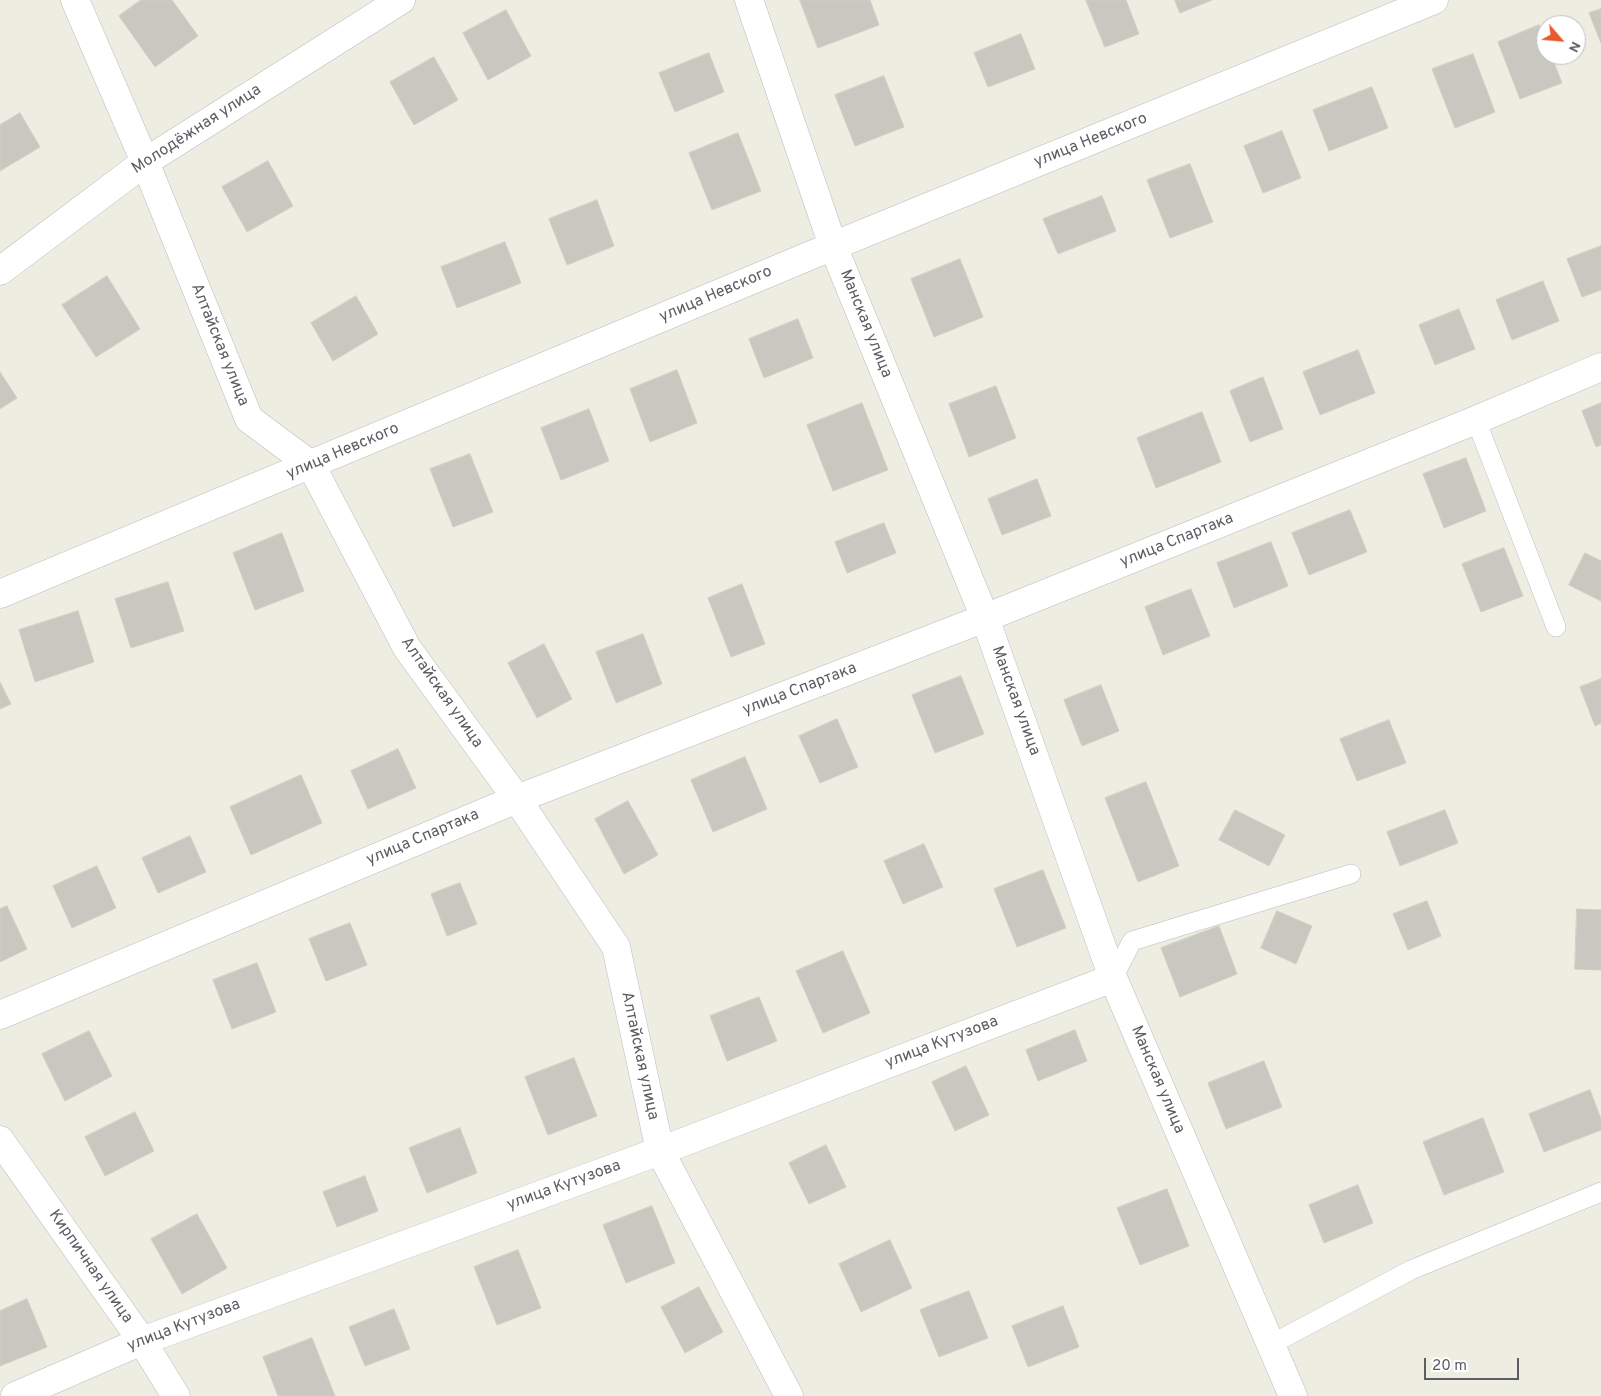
<!DOCTYPE html>
<html>
<head>
<meta charset="utf-8">
<style>
  body { margin:0 }
  #map { position:relative; width:1601px; height:1396px; overflow:hidden; background:#edede2; font-family:Overpass,sans-serif }
  canvas { display:block }
  .north { position:absolute; left:1536px; top:15px; width:50px; height:50px; box-sizing:border-box; background:#fff; border:1px solid #bdbec1; border-radius:50%; rotate:117deg; font-size:14px; font-weight:700; line-height:20px; text-align:center; color:#5b5d63 }
  .north::after { content:''; display:block; margin:auto; width:18px; height:22px; background:#e7582f; clip-path:polygon(50% 0,100% 100%,50% 72%,0 100%) }
  .scale { position:absolute; left:1424px; top:1358px; width:95px; height:22px; box-sizing:border-box; border:2px solid #5b5d63; border-top:0; padding-left:6px; font-size:15px; line-height:18px; white-space:nowrap; color:#5b5d63; -webkit-text-stroke:4px #fff; paint-order:stroke }
</style>
</head>
<body>
<div id="map">
<canvas width="1601" height="1396"></canvas>
<div class="north">N</div>
<div class="scale">20 m</div>
</div>
<script>
const g = document.querySelector('canvas').getContext('2d');
g.lineJoin = 'round';
function fillPath(path, color) { g.fillStyle = color; g.fill(path, 'evenodd'); }
function trace(path, color, width, dash) { g.strokeStyle = color; g.lineWidth = width; g.lineCap = dash ? 'butt' : 'round'; g.setLineDash(dash || []); g.stroke(path); }
function label(font, color, halo, rows, align = 'center') {
  g.font = font + ' Overpass,sans-serif'; g.lineWidth = 4.5; g.setLineDash([]); g.textBaseline = 'middle'; g.strokeStyle = halo; g.fillStyle = color; for (const [text, x, y, turn = 0] of rows) {
    g.save(); g.translate(x, y); g.rotate((+turn || 0) * Math.PI / 180); g.textAlign = isNaN(turn) ? turn : align; if (halo) g.strokeText(text, 0, 0); g.fillText(text, 0, 0); g.restore();
  }
}
const building = new Path2D(`
  M141,0h31l26,36 -43,31 -36,-51z
  M800,0h70l9,25 -61,23z
  M1086,0h40l13,34 -34,13z
  M1175,0h37l-32,13z
  M1601,9v34l-12,-30z
  M506,10l25,46 -43,24 -25,-47z
  M1539,25l7,18v12h5l11,28 -42,16 -22,-57z
  M1021,34l14,35 -47,18 -14,-34z
  M709,53l15,39 -49,20 -16,-39z
  M1473,54l22,58 -40,16 -23,-59z
  M434,57l24,43 -44,25 -24,-43z
  M884,76l20,51 -49,19 -20,-51z
  M1372,87l16,41 -59,23 -16,-41z
  M20,113l20,34 -40,24v-46z
  M1282,131l19,47 -38,15 -19,-47z
  M738,133l23,58 -49,19 -23,-57z
  M268,161l25,45 -46,26 -25,-45z
  M1190,164l23,58 -43,16 -23,-58z
  M1102,196l14,35 -58,23 -15,-35z
  M597,200l17,46 -47,19 -18,-46z
  M505,242l16,41 -64,25 -16,-41z
  M1601,246v44l-19,7 -15,-38z
  M960,259l23,58 -49,20 -23,-58z
  M107,276l33,53 -44,28 -34,-52z
  M1543,281l16,40 -47,19 -16,-40z
  M356,296l22,38 -45,27 -22,-38z
  M1459,309l16,40 -40,16 -16,-40z
  M798,319l15,39 -49,20 -15,-39z
  M1358,350l17,43 -55,22 -17,-43z
  M677,370l20,53 -47,19 -20,-53z
  M0,372l17,26 -17,11z
  M1263,377l20,52 -33,13 -20,-51z
  M996,386l20,52 -47,19 -20,-53z
  M862,403l26,67 -55,21 -26,-66z
  M1601,403v42l-5,2 -14,-36z
  M589,409l20,52 -48,19 -20,-52z
  M1202,412l19,50 -65,26 -19,-50z
  M470,454l23,58 -40,15 -23,-58z
  M1466,458l20,53 -42,17 -21,-54z
  M1037,479l14,37 -49,19 -14,-36z
  M1350,510l17,42 -58,23 -17,-42z
  M884,523l12,30 -49,20 -12,-31z
  M282,533l22,58 -49,19 -22,-57z
  M1271,542l17,44 -54,22 -17,-45z
  M1504,548l19,48 -42,16 -19,-48z
  M1585,553l16,8v40l-32,-16z
  M168,582l16,49 -53,17 -16,-49z
  M742,584l23,60 -34,13 -23,-59z
  M1191,589l19,47 -47,19 -18,-48z
  M78,611l16,51 -59,20 -16,-52z
  M643,634l19,50 -46,19 -20,-51z
  M544,644l28,55 -35,19 -29,-55z
  M961,676l23,58 -49,19 -23,-58z
  M1601,679v44l-6,3 -15,-39z
  M0,682l11,22 -11,5z
  M1101,685l18,46 -37,15 -18,-46z
  M837,719l21,48 -38,16 -21,-47z
  M1389,720l17,43 -49,18 -17,-42z
  M398,749l18,39 -48,21 -17,-38z
  M745,757l22,52 -54,23 -22,-52z
  M301,775l21,48 -71,32 -21,-48z
  M1146,782l33,84 -41,16 -33,-84z
  M628,801l30,54 -34,19 -29,-55z
  M1235,810l50,25 -16,31 -50,-26z
  M1445,810l13,33 -58,23 -13,-34z
  M190,836l16,36 -48,21 -16,-35z
  M924,844l19,43 -40,17 -19,-43z
  M97,866l19,42 -44,20 -19,-42z
  M1043,870l23,58 -49,19 -23,-58z
  M460,883l17,41 -30,12 -16,-42z
  M1427,901l14,35 -33,14 -15,-36z
  M7,906l20,43 -27,13v-53z
  M1577,909l24,1v60l-26,-1z
  M1277,911l35,15 -16,38 -35,-16z
  M350,923l17,42 -41,16 -17,-42z
  M1219,926l18,48 -57,23 -19,-49z
  M843,951l27,62 -47,20 -27,-62z
  M257,963l19,49 -44,17 -19,-49z
  M759,997l18,44 -50,20 -17,-45z
  M1075,1030l12,31 -49,20 -12,-31z
  M89,1031l23,45 -47,25 -23,-47z
  M574,1058l23,58 -49,19 -23,-58z
  M1264,1061l18,46 -56,22 -18,-46z
  M966,1066l23,49 -34,16 -23,-49z
  M1590,1090l11,29v11l-57,22 -15,-38z
  M135,1112l19,39 -49,25 -20,-39z
  M1483,1118l21,54 -60,23 -21,-53z
  M460,1128l17,45 -50,20 -18,-45z
  M826,1145l20,42 -37,17 -20,-41z
  M365,1176l13,35 -41,16 -14,-35z
  M1358,1185l15,38 -49,20 -15,-38z
  M1167,1189l22,57 -49,19 -23,-57z
  M652,1206l23,57 -49,20 -23,-58z
  M197,1214l30,54 -45,26 -31,-55z
  M890,1240l22,48 -51,24 -22,-48z
  M518,1250l23,58 -44,17 -23,-58z
  M699,1287l24,45 -38,21 -24,-46z
  M969,1291l19,47 -49,19 -19,-47z
  M27,1299l20,48 -47,19v-55z
  M1063,1306l16,41 -51,20 -16,-41z
  M394,1309l16,40 -45,17 -16,-39z
  M312,1338l23,58h-57l-15,-39z`);
fillPath(building, '#c8c7c0');
trace(building, '#d2cfc1', 1);
const service = new Path2D(`
  M1476,420l80,207
  M1113,978l19,-37 219,-67
  M1270,1345l141,-75 190,-78`);
const minor = new Path2D(`
  M75,0l70,162 104,257 62,46 96,183 110,151 99,148 44,204 129,245
  M749,0l84,246 152,372 128,360 180,418
  M0,271l145,-109 256,-162
  M0,594l833,-348 601,-246
  M0,1015l517,-216 468,-181 491,-198 125,-53
  M0,1140l142,201 34,55
  M15,1396l127,-55 518,-190 453,-173`);
trace(service, '#babbc1', 20);
trace(minor, '#babbc1', 29);
trace(service, '#fff', 19);
trace(minor, '#fff', 28);
label('16px', '#5b5d63', '#fff', [
  ["Молодёжная улица",197,130,-33],
  ["улица Невского",1091,141,-22],
  ["улица Невского",716,295,-23],
  ["Манская улица",865,324,68],
  ["Алтайская улица",219,345,68],
  ["улица Невского",343,452,-23],
  ["улица Спартака",1177,541,-22],
  ["улица Спартака",800,690,-21],
  ["Алтайская улица",441,693,55],
  ["Манская улица",1015,701,70],
  ["улица Спартака",423,838,-23],
  ["улица Кутузова",942,1043,-21],
  ["Алтайская улица",639,1056,78],
  ["Манская улица",1157,1080,67],
  ["улица Кутузова",564,1186,-20],
  ["Кирпичная улица",90,1267,55],
  ["улица Кутузова",184,1326,-21]
]);
</script>
</body>
</html>
